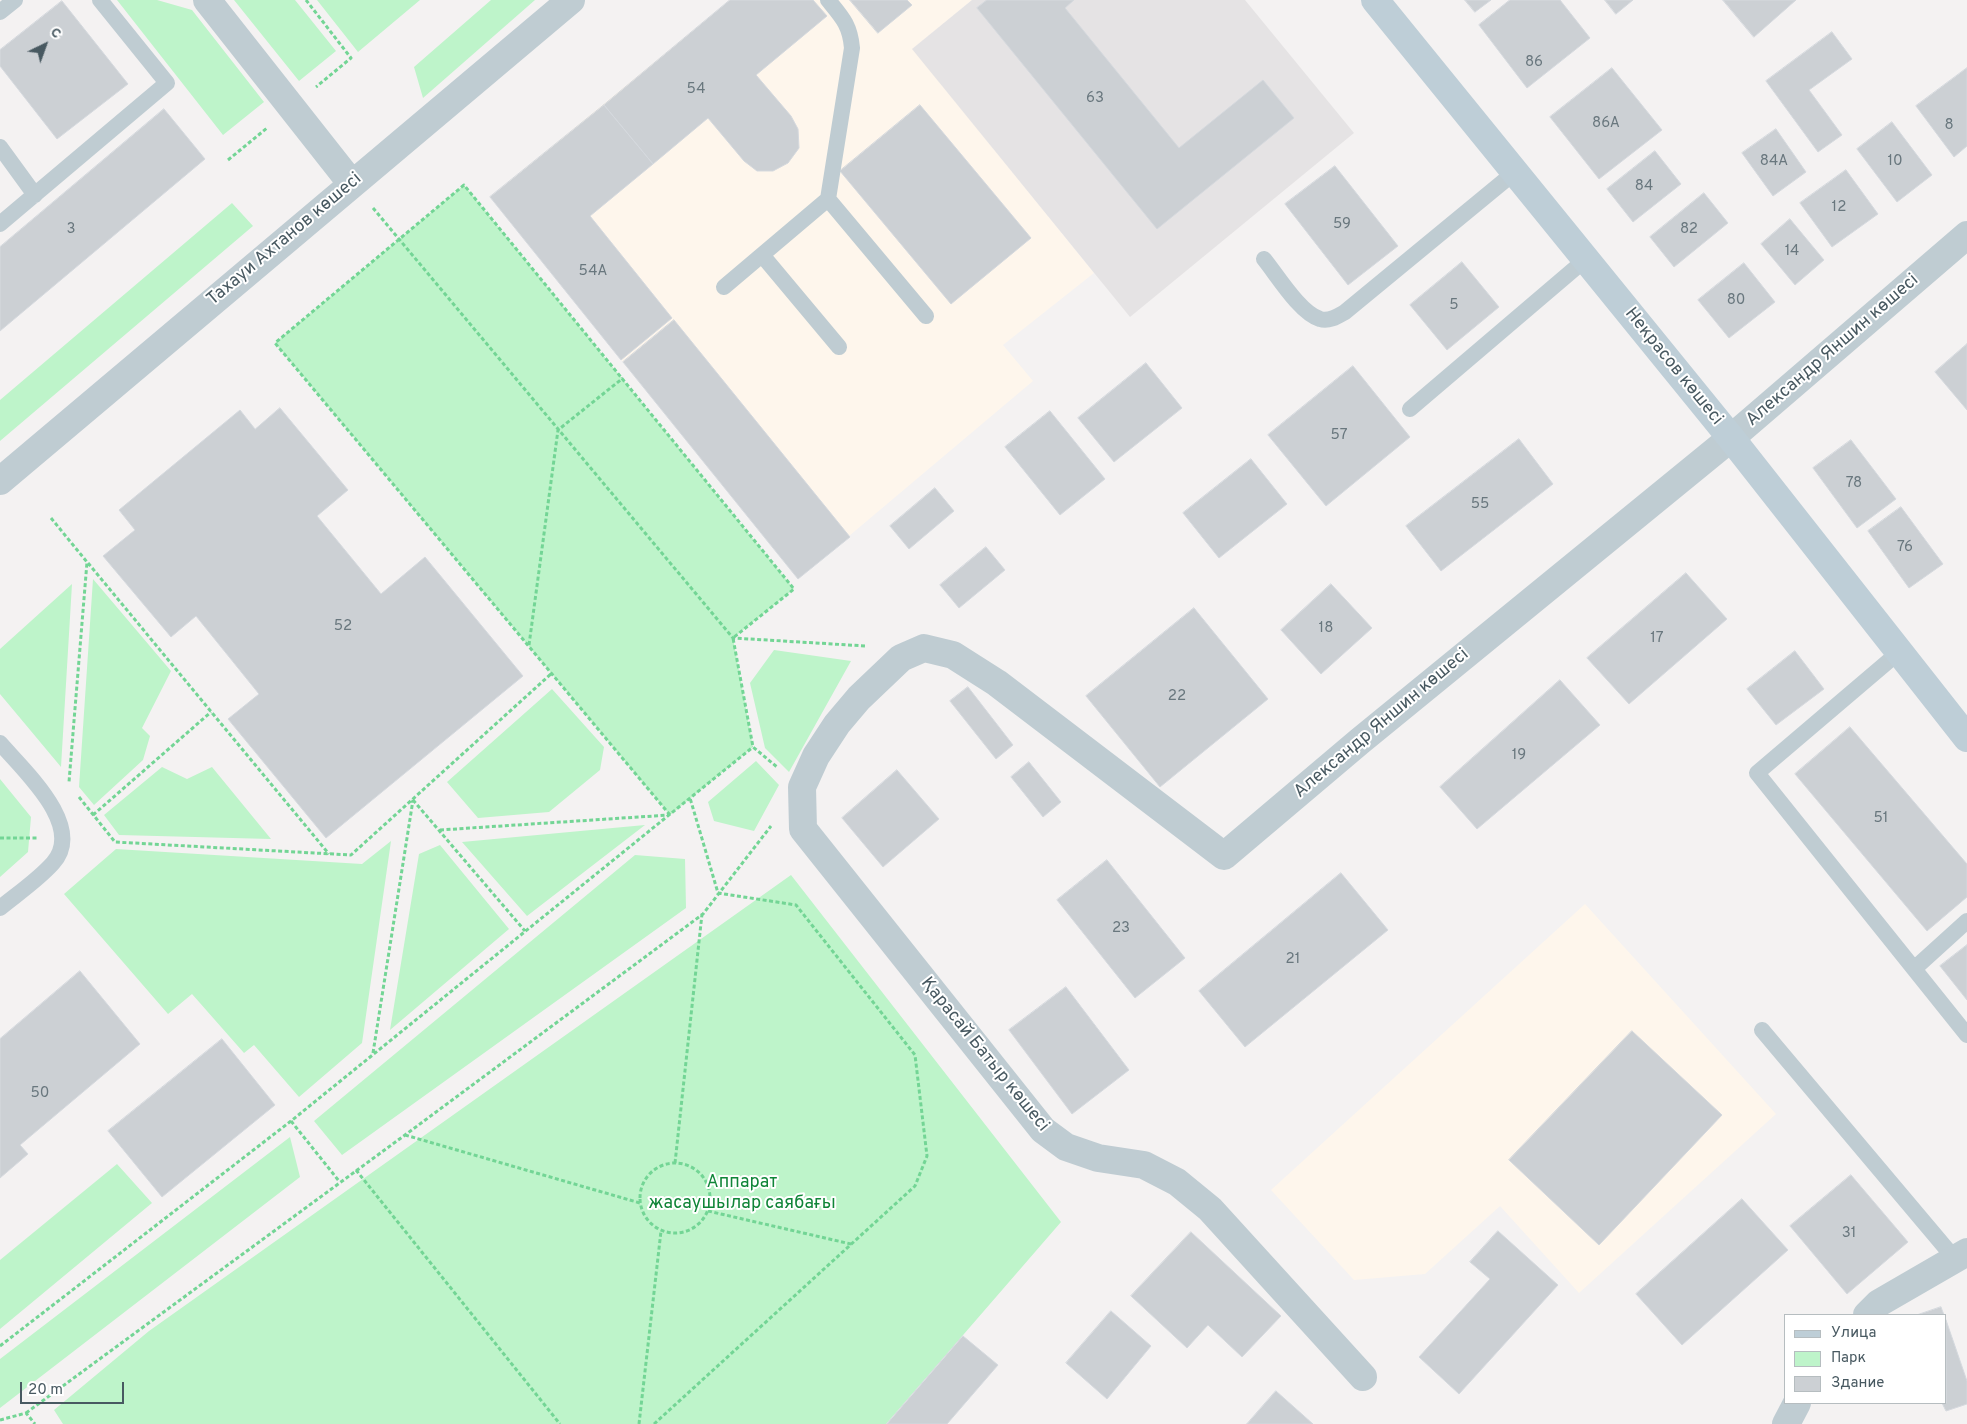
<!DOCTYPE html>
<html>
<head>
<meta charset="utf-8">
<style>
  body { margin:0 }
  #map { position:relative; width:1967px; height:1424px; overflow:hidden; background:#f4f2f2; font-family:Overpass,sans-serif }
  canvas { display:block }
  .legend { position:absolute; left:1784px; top:1314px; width:162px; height:90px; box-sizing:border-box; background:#fff; border:1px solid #b6bdc0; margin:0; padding:6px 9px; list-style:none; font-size:15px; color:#485961 }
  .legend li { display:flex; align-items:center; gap:10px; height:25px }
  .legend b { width:25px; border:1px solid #b6bdc0 }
  .north { position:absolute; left:20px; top:20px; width:50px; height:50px; -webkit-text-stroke:4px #fff; paint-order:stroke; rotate:42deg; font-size:14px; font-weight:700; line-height:20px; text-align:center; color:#485961 }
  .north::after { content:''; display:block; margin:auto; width:18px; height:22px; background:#485961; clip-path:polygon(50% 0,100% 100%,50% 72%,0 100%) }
  .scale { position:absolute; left:20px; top:1382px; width:104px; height:22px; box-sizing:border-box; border:2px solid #485961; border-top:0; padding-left:6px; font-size:15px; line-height:18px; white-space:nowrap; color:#485961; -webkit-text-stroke:4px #fff; paint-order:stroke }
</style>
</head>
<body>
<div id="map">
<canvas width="1967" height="1424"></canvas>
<ul class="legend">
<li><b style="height:6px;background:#beced7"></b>Улица</li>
<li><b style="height:14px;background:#bef4ca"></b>Парк</li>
<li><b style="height:14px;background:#ccd0d4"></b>Здание</li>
</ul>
<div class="north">С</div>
<div class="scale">20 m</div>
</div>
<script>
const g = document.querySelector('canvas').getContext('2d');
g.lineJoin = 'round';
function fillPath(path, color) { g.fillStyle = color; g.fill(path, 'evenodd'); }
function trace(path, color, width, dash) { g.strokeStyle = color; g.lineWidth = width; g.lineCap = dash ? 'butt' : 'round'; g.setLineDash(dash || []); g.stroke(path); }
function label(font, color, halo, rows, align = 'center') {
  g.font = font + ' Overpass,sans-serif'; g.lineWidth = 4; g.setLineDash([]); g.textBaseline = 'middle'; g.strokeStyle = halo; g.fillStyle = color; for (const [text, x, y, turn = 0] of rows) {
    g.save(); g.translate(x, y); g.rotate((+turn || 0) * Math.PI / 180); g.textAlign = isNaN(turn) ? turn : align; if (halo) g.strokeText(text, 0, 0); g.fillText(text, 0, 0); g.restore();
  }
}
fillPath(new Path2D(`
  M730,0h242l-59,49 181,224 -91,72 30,36 -235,198 -308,-382z
  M1585,904l191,210 -197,179 -79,-87 -75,68 -71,6 -83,-90z`), '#fef6ec');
fillPath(new Path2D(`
  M972,0h273l109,133 -224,184 -218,-268z`), '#e5e3e4');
fillPath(new Path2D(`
  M117,0h40l35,10 72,92 -41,33z
  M234,0h61l41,51 -37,30z
  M317,0h103l-62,52z
  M491,0h44l-112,98 -9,-31z
  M464,185l330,404 -61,49 20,109 -83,68 -395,-472z
  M232,203l21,23 -253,215v-41z
  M93,579l78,92 -29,57 8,8 -7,24 -49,45 -15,-18z
  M72,584l-11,183 -61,-73v-45z
  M774,650l77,11 -62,111 -24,-24 -15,-65z
  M552,689l52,58 -4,23 -51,42 -71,6 -31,-36z
  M756,761l23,24 -25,46 -40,-10 -6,-19z
  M162,767l25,12 25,-12 59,72 -152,-4 -15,-20z
  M0,779l31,38 -3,35 -28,25z
  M645,825l-118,91 -65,-74z
  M391,841l-29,202 -63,54 -45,-52 -10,8 -52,-59 -24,20 -104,-120 52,-45 246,15z
  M440,845l69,84 -119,101 29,-176z
  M635,855l50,4 1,49 -344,247 -28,-34z
  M791,875l270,347 -175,202h-823l-9,-14 95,-79z
  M290,1137l10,40 -300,231v-49z
  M117,1164l35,39 -152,126v-69z`), '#bef4ca');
const building = new Path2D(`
  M730,0h83l14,16 -71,59 35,41 7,13 1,19 -11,15 -15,8h-16l-13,-10 -36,-43 -55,46 -49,-59z
  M850,0h57l5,5 -34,28z
  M987,0h87l-9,8 114,140 84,-68 31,38 -137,111 -180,-221z
  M1465,0h26l-16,12z
  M1510,0h50l30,38 -63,50 -48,-63z
  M1605,0h28l-17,14z
  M1723,0h73l-42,37z
  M62,1l66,83 -71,55 -57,-73v-16z
  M1832,32l20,27 -43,31 33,45 -24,17 -52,-71z
  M1612,68l50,62 -63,49 -49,-62z
  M1967,68v78l-13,11 -38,-51z
  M604,105l49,59 -63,52 82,102 -51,42 -131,-163z
  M920,105l111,133 -80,66 -111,-133z
  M164,109l41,50 -205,172v-84z
  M1892,122l40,53 -35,27 -40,-53z
  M1776,129l30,43 -33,24 -31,-43z
  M1655,151l26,33 -48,38 -26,-33z
  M1335,166l63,80 -50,39 -63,-81z
  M1846,170l32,44 -46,33 -32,-44z
  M1704,193l24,30 -54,44 -24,-30z
  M1790,219l34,41 -29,25 -34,-41z
  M1462,262l37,45 -52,43 -37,-45z
  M1744,263l31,39 -46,36 -31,-38z
  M674,320l176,217 -52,42 -175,-217z
  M1967,344v66l-32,-38z
  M1146,363l36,45 -68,54 -36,-44z
  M1353,366l57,71 -84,69 -58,-71z
  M280,408l68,82 -31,26 64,78 44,-37 98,119 -197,162 -98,-119 31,-25 -63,-78 -25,21 -68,-81 32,-26 -16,-20 121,-100 15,19z
  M1050,411l55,68 -45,36 -55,-68z
  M1519,439l34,45 -112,87 -35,-45z
  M1851,440l45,59 -39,29 -44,-60z
  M1251,459l36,45 -68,54 -36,-45z
  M935,488l19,23 -45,38 -19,-23z
  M1901,507l42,57 -34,24 -41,-57z
  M986,547l19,23 -46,38 -19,-23z
  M1686,573l41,46 -98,85 -42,-46z
  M1331,584l41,44 -51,46 -40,-44z
  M1194,608l74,91 -108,88 -74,-91z
  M1795,651l29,38 -48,36 -29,-36z
  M1560,680l40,45 -123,104 -37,-42z
  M968,687l45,58 -17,14 -46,-58z
  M1850,727l117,137v33l-40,34 -132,-157z
  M1029,762l32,40 -18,15 -32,-40z
  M897,770l42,49 -56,48 -41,-49z
  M1107,860l78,98 -50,40 -78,-98z
  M1341,873l47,57 -143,117 -46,-56z
  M1967,945v55l-27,-34z
  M80,971l60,73 -120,101 8,9 -28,24v-139z
  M1066,987l63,83 -57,44 -63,-84z
  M1632,1031l90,84 -123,130 -90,-85z
  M222,1039l53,66 -113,92 -54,-66z
  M1851,1175l57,67 -61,52 -57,-68z
  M1742,1199l46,51 -106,95 -46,-51z
  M1498,1231l60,54 -99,109 -40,-37 71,-78 -20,-17z
  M1191,1232l90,84 -39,41 -34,-32 -21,23 -56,-52z
  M1941,1307l3,8h-27z
  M1111,1311l40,35 -44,53 -41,-36z
  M1946,1320l21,61v23l-21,7 -4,-8h4z
  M963,1336l35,29 -51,59h-60z
  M1276,1391l37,33h-66z`);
fillPath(building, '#ccd0d4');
trace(building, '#d5d9de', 1);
trace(new Path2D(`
  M306,0l45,58 -35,29
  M228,160l39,-32
  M373,208l360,430 133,8
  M51,518l36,44 -18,220
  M88,563l241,291
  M529,645l29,-215 65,-52
  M79,797l36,45 236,13 201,-182
  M413,800l112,131
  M93,815l118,-103
  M670,815l-395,-472 189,-158 330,404 -61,49 20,109 24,20
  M440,830l229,-15
  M0,838h37
  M373,1053l40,-253
  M291,1121l48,60
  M405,1135l235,68
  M640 1198a35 35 0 1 1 70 0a35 35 0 1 1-70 0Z
  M675,1163l27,-249
  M356,1170l204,254
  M708,1211l143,33
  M0,1346l291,-225 462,-374
  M26,1413l379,-278 298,-221 68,-88
  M0,1420l26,-7 9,11
  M639,1424l22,-193
  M654,1424l261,-238 12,-30 -12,-101 -119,-150 -78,-12 -28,-95`), '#73d595', 3, [4, 2.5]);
trace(new Path2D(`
  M0,12l15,-12
  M0,147l35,48
  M828,199l98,117
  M0,224l167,-141 -67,-83
  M762,255l77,92
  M1264,259c13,16 36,54 56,60 9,3 18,-3 25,-7l170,-140
  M724,287l104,-88 24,-151c-2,-23 -10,-31 -24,-48
  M1410,409l176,-150
  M1898,653l-141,120 210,262
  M0,743c23,27 86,83 53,120 -15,17 -36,31 -53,45
  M1914,969l53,-48
  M1762,1030l193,229`), '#bfccd2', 16);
trace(new Path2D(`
  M207,0l145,184
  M0,481l571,-481
  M1867,1315l12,-12 88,-51
  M1363,1377l-153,-168 -33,-27 -33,-17 -46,-7 -32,-11 -23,-17 -240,-301 -1,-42 14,-31 21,-32 22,-26 42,-40 23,-10 29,7 44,28 227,173 136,-115 371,-303 236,-203
  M1786,1424l11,-21`), '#bfccd2', 28);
trace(new Path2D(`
  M1375,0l356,438 236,300`), '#beced7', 28);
label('15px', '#69777e', null, [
  ["86",1534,63],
  ["54",696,90],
  ["63",1095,99],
  ["86А",1606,124],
  ["8",1949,126],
  ["84А",1774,162],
  ["10",1895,162],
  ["84",1644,187],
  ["12",1839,208],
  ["59",1342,225],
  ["3",71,230],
  ["82",1689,230],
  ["14",1792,252],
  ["54А",593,272],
  ["80",1736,301],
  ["5",1454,306],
  ["57",1339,436],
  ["78",1854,484],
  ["55",1480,505],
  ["76",1905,548],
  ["52",343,627],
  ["18",1326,629],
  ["17",1657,639],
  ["22",1177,697],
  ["19",1519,756],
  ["51",1881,819],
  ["23",1121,929],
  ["21",1293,960],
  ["50",40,1094],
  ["31",1849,1234]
]);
label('18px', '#485961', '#fff', [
  ["Тахауи Ахтанов көшесі",285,240,-40],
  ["Александр Яншин көшесі",1833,351,-41],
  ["Некрасов көшесі",1673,367,51],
  ["Александр Яншин көшесі",1382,724,-40],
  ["Қарасай Батыр көшесі",984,1055,51]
]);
label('18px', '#108538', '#fff', [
  ["Аппарат",742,1183],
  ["жасаушылар саябағы",742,1204]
]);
</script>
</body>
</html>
